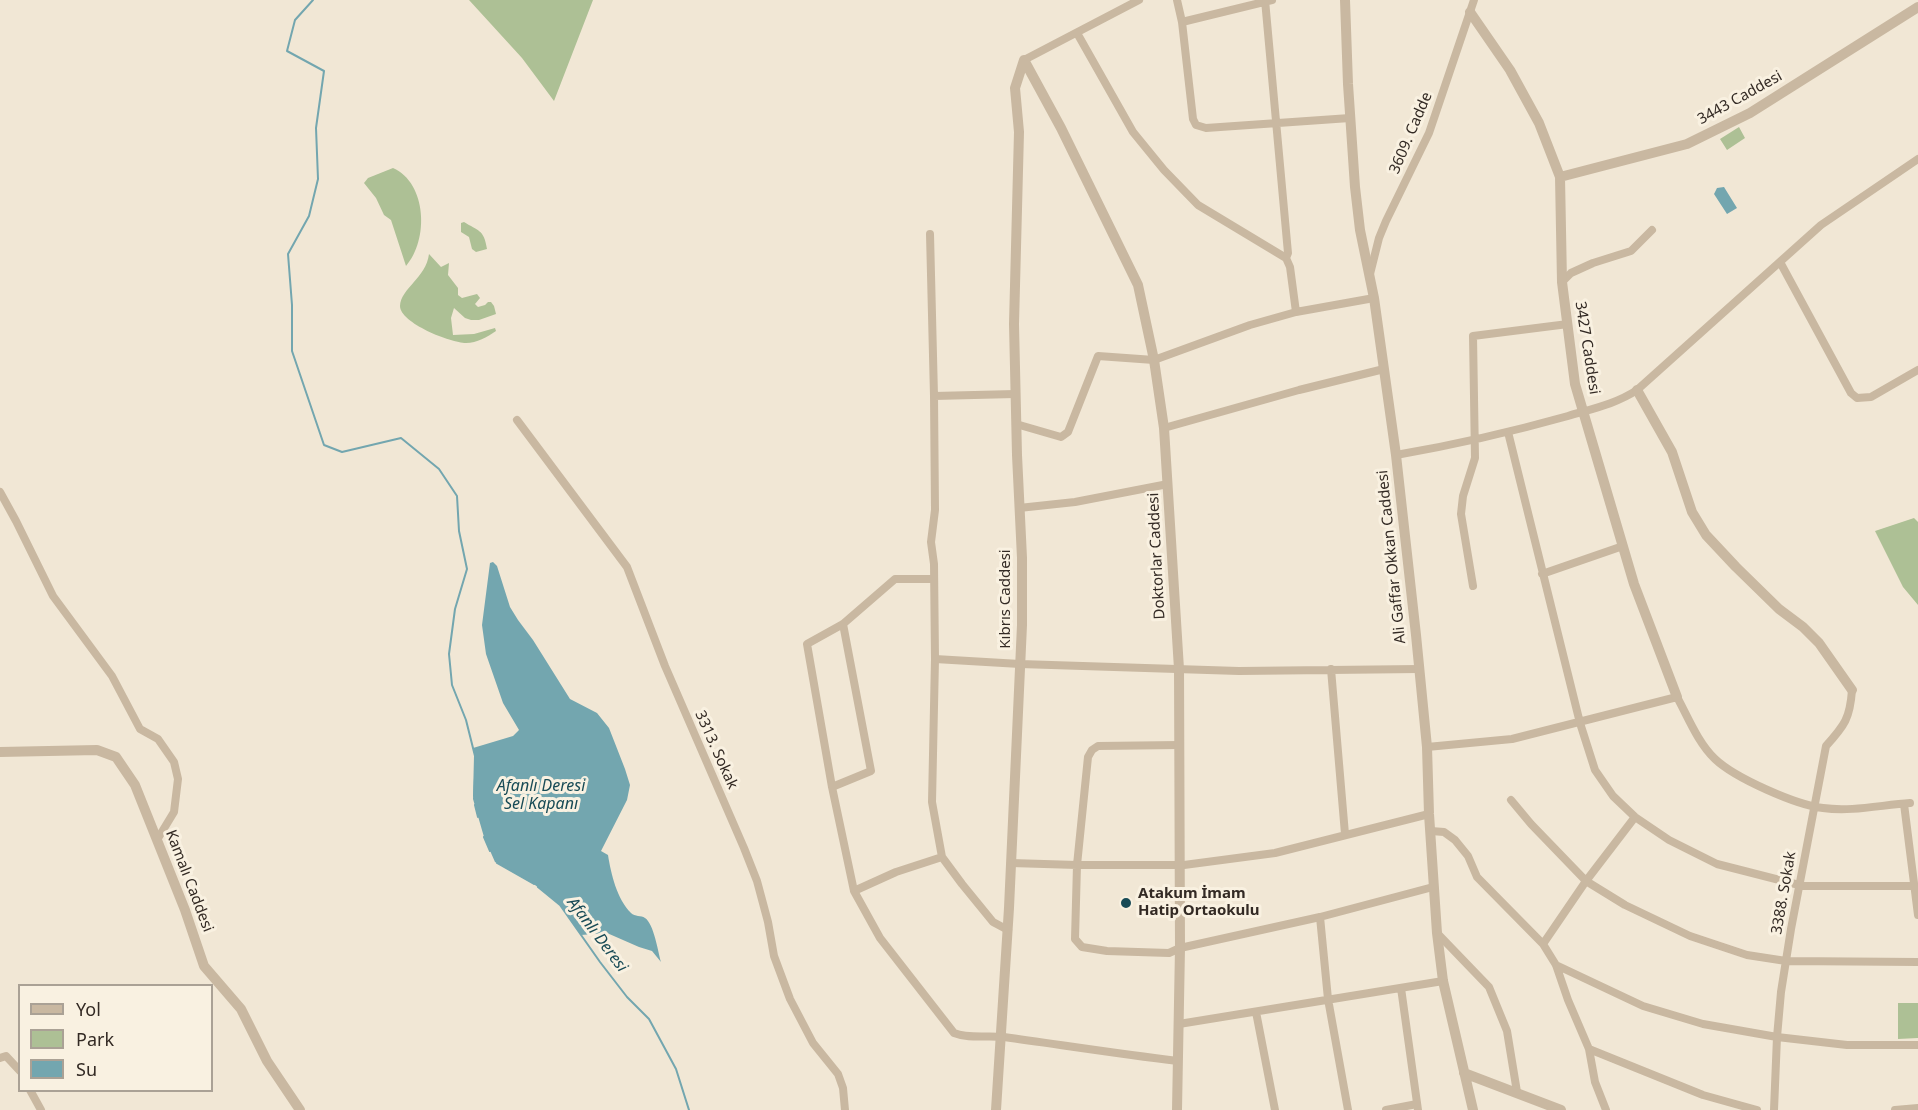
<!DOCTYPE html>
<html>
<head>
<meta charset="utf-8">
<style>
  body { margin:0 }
  #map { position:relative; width:1918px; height:1110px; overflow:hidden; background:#f1e7d5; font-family:"Noto Sans",sans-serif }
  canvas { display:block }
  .legend { position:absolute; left:18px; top:984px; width:195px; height:108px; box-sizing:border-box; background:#f9f1e1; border:2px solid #aaa195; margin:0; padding:8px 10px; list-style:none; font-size:18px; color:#332a24 }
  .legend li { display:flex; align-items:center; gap:12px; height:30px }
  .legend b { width:30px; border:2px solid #aaa195 }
</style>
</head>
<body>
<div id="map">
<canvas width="1918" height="1110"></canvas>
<ul class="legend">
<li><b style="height:8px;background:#c9b8a1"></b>Yol</li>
<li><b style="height:16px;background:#adc095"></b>Park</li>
<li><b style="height:16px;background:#73a6af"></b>Su</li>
</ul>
</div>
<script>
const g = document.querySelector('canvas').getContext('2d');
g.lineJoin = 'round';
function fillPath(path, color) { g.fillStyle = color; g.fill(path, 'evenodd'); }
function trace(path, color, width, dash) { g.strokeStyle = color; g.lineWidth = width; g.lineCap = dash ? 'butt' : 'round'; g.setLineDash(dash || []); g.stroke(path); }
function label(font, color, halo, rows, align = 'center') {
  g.font = font + ' "Noto Sans",sans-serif'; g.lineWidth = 6; g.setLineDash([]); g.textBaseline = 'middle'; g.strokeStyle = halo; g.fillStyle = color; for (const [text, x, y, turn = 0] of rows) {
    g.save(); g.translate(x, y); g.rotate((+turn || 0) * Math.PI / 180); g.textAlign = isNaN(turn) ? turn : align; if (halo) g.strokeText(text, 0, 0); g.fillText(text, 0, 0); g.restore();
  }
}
fillPath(new Path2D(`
  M469,0h124l-39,101 -32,-43z
  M1739,127l6,11 -18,12 -7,-11z
  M393,168c34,15 36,72 13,98l-15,-46 -7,-5 -8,-17 -12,-15 4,-5z
  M464,222c14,9 20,7 23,27l-11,3 -4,-3 -3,-12 -8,-5v-9z
  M429,254l12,13 8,-4 -1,12 10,13v7l4,3 15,-4 3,4 -5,6 3,3 7,-2 3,-3h3l3,4 2,8 -17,6h-8l-6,-2 -11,-10 -3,10 2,17 21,-1 21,-6 1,3c-9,6 -19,12 -30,12 -15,0 -66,-20 -66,-37 1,-18 26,-28 29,-52z
  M1914,518l4,4v83l-15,-18 -28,-56z
  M1898,1003h20v35l-20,1z`), '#adc095');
fillPath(new Path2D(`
  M1724,187l13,21 -10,6 -13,-20 3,-6z
  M493,562l4,4 13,41 8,13 15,20 37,59 27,14 12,15 16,41 5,16 -3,15 -26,51 7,4c3,19 9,44 23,58 4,4 10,2 14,5 9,6 13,34 16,44l-9,-11 -13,-4 -32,-14 -26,2 -21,-30 -25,-20 -40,-23 -11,-25 -11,-38 2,-43 -2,-8 40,-12 6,-6 -16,-27 -17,-49 -4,-29 8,-62z`), '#73a6af');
trace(new Path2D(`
  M313,0l-18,20 -8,31 37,20 -8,57 2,51 -9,37 -21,38 4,51v46l32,94 18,7 59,-14 38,31 18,27 2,35 8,38 -12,40 -6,45 3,31 14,35 9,36 -1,40
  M475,805l3,12
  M484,837l6,14
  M497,863l37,21
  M538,887l22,18 40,57 27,35 22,22 27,50 13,41`), '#73a6af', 2);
trace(new Path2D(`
  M1177,0l5,22 11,97 3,6 10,3 144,-10
  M1265,0l23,253 -2,5
  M1182,22l90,-22
  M1077,33l56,99 31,38 34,35 88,53 4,9 6,45
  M1024,60l115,-60
  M930,234l4,162 1,114 -4,32 3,22 1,95 -3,143 10,55 20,27 31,38 15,8
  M1780,262l71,131 6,5 14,-1 47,-27
  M1370,274l9,-36 7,-17 43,-88 45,-133
  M1562,282l9,-9 22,-10 38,-12 21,-21
  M934,396l81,-2
  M517,420l110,147 38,99 79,182 13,33 11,41 6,34 16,43 23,44 25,31 5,14 2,22
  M1016,424l45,13 7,-5 30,-76 56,4 96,-35 46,-13 78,-14
  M1164,428l135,-38 85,-21
  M1508,432l72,291 15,47 18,26 22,21 34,23 48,24 86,22h112
  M1396,455c58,-10 115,-23 172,-39 23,-7 48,-12 69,-26l184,-165 97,-66
  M0,492l16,29 37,75 59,80 28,53 18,10 16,23 4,17 -4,33 -17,28
  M1019,508l56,-6 93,-18
  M1542,574l81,-28
  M933,579h-38l-52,45 -36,20 25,143 22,104 26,47 74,95c15,6 33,2 50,4 58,8 116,17 174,24
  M1473,586l-12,-72 2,-18 12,-38 -2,-122 95,-12
  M935,659l85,5 219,7 180,-2
  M1331,669l14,165
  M1179,745l-81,1 -6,4 -4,7 -11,108 -2,74 7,8 25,4 62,2 11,-5 140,-31 113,-30
  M1427,747l85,-8 165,-42c11,20 21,46 38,62 20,19 81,46 108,49 28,4 58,-3 87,-5
  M832,787l39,-16 -28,-147
  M1511,800l20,24 55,57 39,24 65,31 57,19 39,6 132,1
  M1904,804l14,111
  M1431,831l13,1 11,8 13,16 9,21 66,67 13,21 12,35 21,49 6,33 11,28
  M1011,863l66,2h107l91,-12 154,-39
  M854,891l42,-19 46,-15
  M1320,917l8,82 20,111
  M1437,933l52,54 18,44 10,61
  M1543,944l43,-63 49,-64
  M1556,965l87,41 60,18 74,13 70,8h71
  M1401,988l17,122
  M1256,1012l19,98
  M1179,1024l264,-43
  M1589,1049l114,46 54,15
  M0,1058l6,-2 14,15
  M30,1090l11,20
  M1386,1110l31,-6
  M1774,1110l3,-73 4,-45 10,-63 35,-183c19,-21 24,-28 26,-56
  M1895,1110l23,-2`), '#c9b8a1', 8);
trace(new Path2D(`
  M1345,0l3,84 7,103 5,43 14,68 22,157 20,180 11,112 2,67 8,119 6,48 30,129
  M1470,12l40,58 29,53 21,54 2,105 13,102 59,200 43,113
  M1560,177l127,-33 63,-31 168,-106
  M1637,390l35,62 20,60 14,23 30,32 43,42 24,18 16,16 33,47
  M0,752l97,-2 19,7 19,28 50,125 19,56 37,43 26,52 33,49
  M1464,1073l97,37
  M996,1110l13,-202 13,-283v-67l-5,-103 -3,-131 5,-192 -4,-44 9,-28 37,68 77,157 16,75 10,68 15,241 1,279 -3,162`), '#c9b8a1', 10);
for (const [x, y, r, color] of [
  [1126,903,6,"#184b56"]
]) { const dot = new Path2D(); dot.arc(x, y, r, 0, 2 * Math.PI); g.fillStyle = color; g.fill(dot); trace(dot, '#f9f1e1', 2); }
label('15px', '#332a24', '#f9f1e1', [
  ["3443 Caddesi",1740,98,-29],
  ["3609. Cadde",1411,133,-67],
  ["3427 Caddesi",1587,348,81],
  ["Doktorlar Caddesi",1157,556,-93],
  ["Ali Gaffar Okkan Caddesi",1392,557,-96],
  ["Kıbrıs Caddesi",1006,599,-90],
  ["3313. Sokak",716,750,66],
  ["Kamalı Caddesi",189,881,69],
  ["3388. Sokak",1784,893,-80]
]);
label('bold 15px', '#332a24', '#f9f1e1', [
  ["Atakum İmam",1138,894],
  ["Hatip Ortaokulu",1138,911]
], 'left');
label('italic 16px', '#184b56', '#f9f1e1', [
  ["Afanlı Deresi",541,786],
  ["Sel Kapanı",541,804],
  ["Afanlı Deresi",597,935,53]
]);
</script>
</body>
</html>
